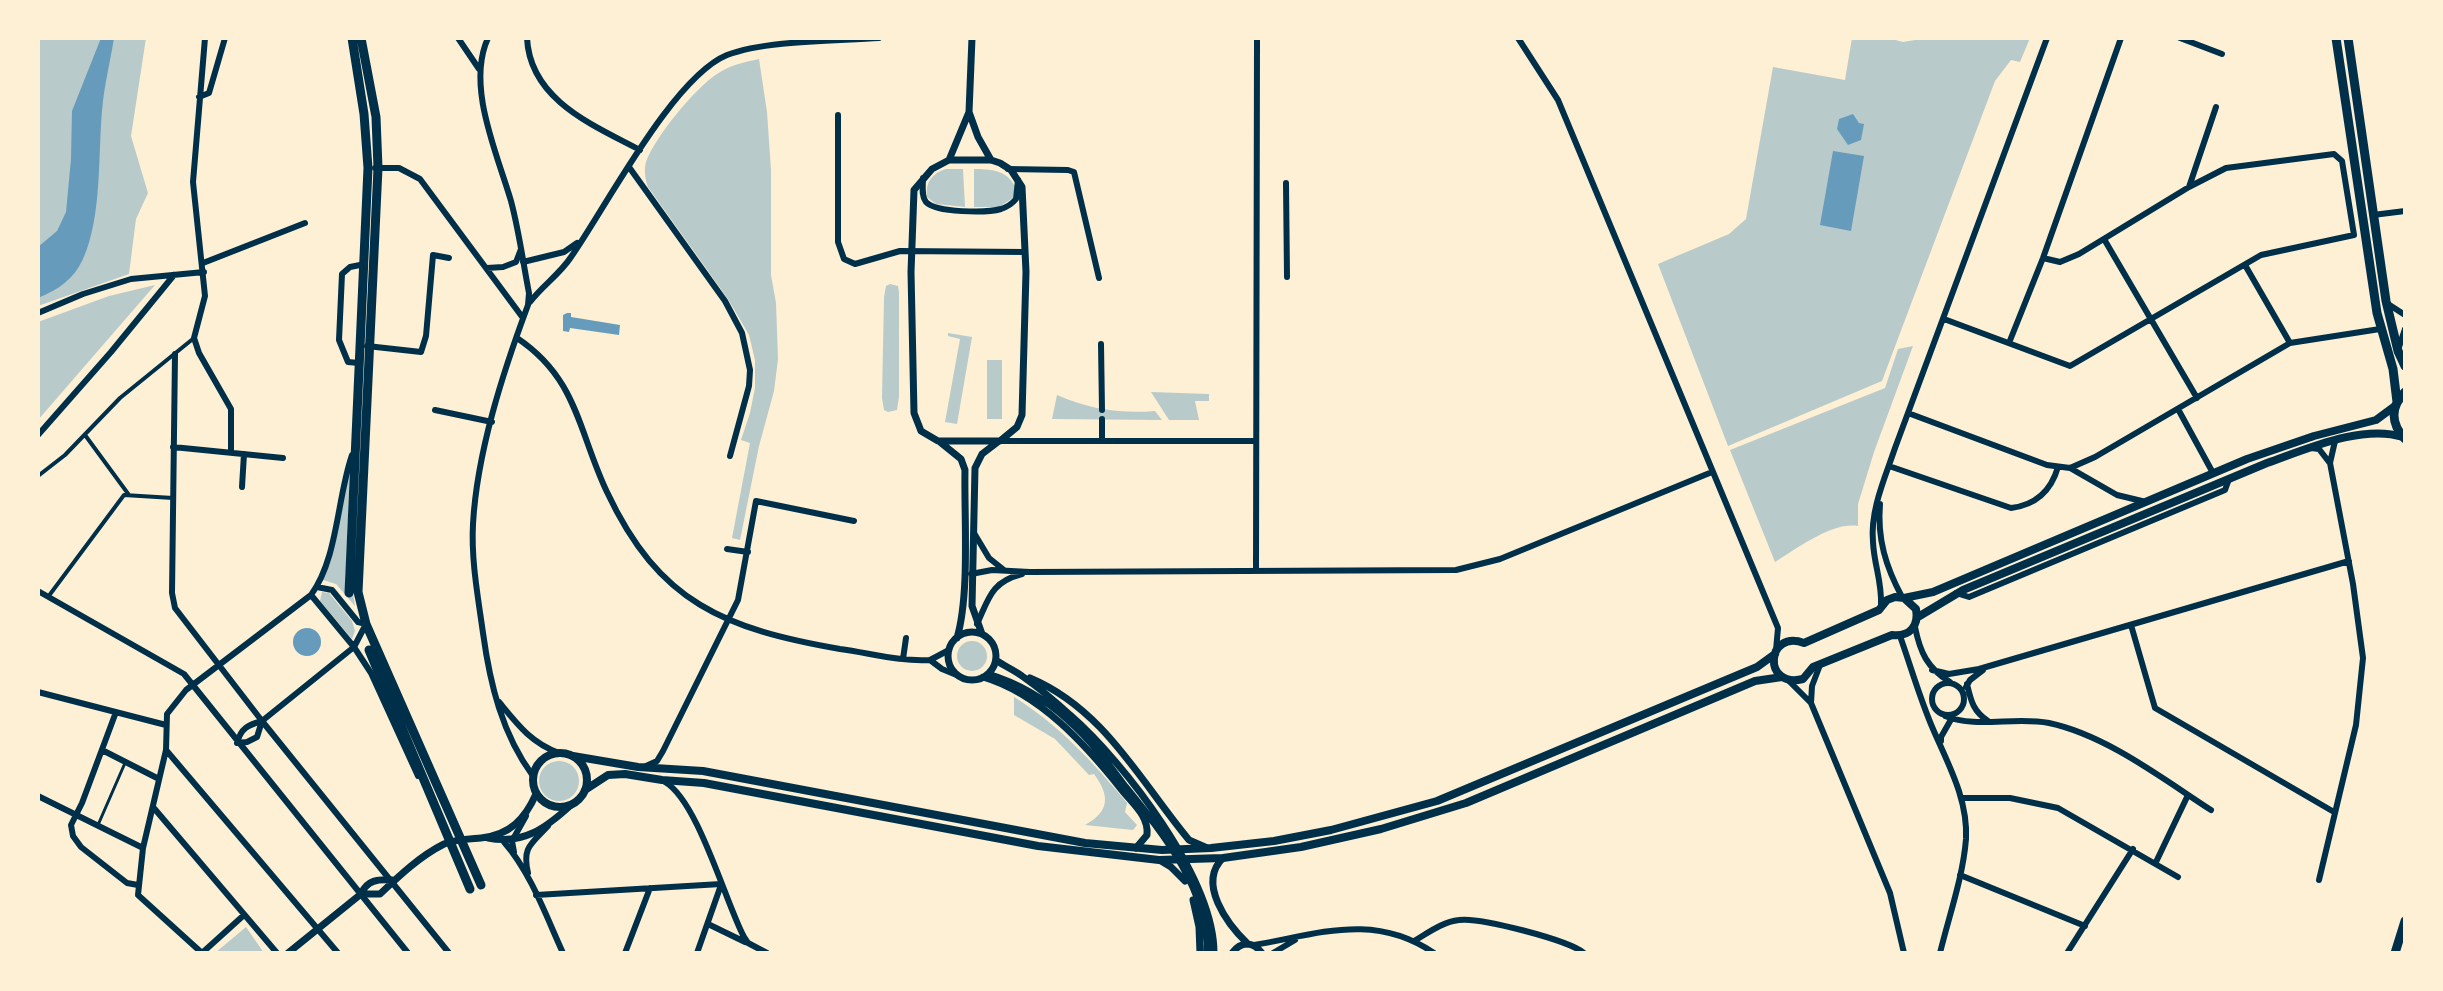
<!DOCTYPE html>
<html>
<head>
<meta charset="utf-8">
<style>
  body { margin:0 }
  #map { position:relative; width:2443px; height:991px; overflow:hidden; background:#fdf0d5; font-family:Georgia,serif }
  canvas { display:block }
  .frame { position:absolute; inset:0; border:40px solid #fdf0d5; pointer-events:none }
</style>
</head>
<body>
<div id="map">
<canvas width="2443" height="991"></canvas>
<div class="frame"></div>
</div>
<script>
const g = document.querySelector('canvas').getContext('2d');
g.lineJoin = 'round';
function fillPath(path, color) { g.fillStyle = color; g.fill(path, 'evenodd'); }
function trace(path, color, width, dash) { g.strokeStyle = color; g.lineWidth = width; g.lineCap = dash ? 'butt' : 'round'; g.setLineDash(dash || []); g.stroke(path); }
fillPath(new Path2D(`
  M38,38h108l-15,98 17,57 -12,26 -7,55 -91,32z
  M1852,38h36l15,4 24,-4h103l-10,24 -9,-2 -16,21 -113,300 -154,65 -70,-182 71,-30 17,-15 27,-152 72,13z
  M759,59l8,53 4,58v105l5,28 2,56 -4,32 -15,55 -19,94 -8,-2 18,-95 -9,-3 9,-27 5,-25v-28l-6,-25 -21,-36 -80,-112c-3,-8 -4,-17 -2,-25 9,-25 49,-74 71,-88 13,-9 28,-12 42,-15z
  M946,169h17l2,38 -29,-3 -9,-7c-2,-14 5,-24 19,-28z
  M974,169c17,0 32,1 41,17l-2,12 -14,9h-25z
  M890,284l8,2 1,6v105l-2,13 -9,2 -4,-2 -2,-12 2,-101 2,-11z
  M155,285l-117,135v-98l71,-26z
  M948,333l24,4 -15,87 -12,-2 15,-83 -12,-3z
  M1913,346l-39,106 -16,52v22c-27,-4 -61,23 -83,36l-45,-112 155,-62 13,-39z
  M987,360h15v59h-15z
  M1151,392l58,2v7h-14l4,19h-30z
  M1057,395c32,14 63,19 98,16l7,9 -110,-1z
  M350,468l-5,121 8,4 2,13 -19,-22 -13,-4z
  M322,592l7,1 23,28 3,10 -3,8 -32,-38z
  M957 656a15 15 0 1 1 30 0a15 15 0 1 1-30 0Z
  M1014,697c45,28 79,65 113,106l-2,9 12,13 -4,5 -48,-5c25,-14 25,-29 9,-51l-5,1 -34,-36 -41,-24z
  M539 781a20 20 0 1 1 40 0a20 20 0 1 1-40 0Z
  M246,927l18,26h-49z`), '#b9caca');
fillPath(new Path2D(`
  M101,38h13c-4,25 -10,48 -12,73 -4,45 0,106 -19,148 -9,20 -25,31 -45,39v-51l19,-16 9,-19 5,-53 1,-48z
  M1853,114l6,9 5,1 -3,16 -13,5 -11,-16 2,-10z
  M1833,151l31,5 -13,75 -31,-6z
  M567,313h4v4l49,8 -1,10 -49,-7 -1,4 -6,-1v-16z
  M293 642a14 14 0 1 1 28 0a14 14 0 1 1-28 0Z`), '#669bbc');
trace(new Path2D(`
  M98,825l27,-62`), '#003049', 3);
trace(new Path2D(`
  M85,435l44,60
  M38,476l27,-21 55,-57 74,-60
  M48,597l76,-102 49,3`), '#003049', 4);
trace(new Path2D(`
  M205,38l-12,144 12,114 -11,42 5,15 32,56v43
  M458,38l21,31
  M488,38c-22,48 9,115 23,163 8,30 12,61 18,92l-1,12c-25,67 -51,147 -55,219 -2,36 5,73 10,109 7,51 19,101 50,143
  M527,38c3,62 66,87 113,112
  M1518,38l40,62 220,528 -2,22
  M2180,38l42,16
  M199,97l10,-4 16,-55
  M838,115v127l6,17 11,5 45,-13 125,1
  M629,167l96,134 17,32 8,37 -1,16 -19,70
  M375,168h24l21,11 103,139
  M1008,169l60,1 6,2 25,106
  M923,178c0,8 -2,18 3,24 10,11 61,11 75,7 6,-2 11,-5 15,-10l2,-19
  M1286,183l1,94
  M2189,187l27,-80
  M2373,215l32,-4
  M2104,239l93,159
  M523,262l41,-10 13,-9
  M203,263l102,-40
  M2245,265l45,78
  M487,268l16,-1 13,-5 5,-13
  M530,302c12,-16 30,-28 41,-45 35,-50 102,-180 156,-202 38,-15 110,-14 152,-17
  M2388,304l17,11
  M38,313l45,-19 48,-15 73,-7
  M1944,319l126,47 191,-111 93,-20 -12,-74 -8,-7 -108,14 -37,19 -110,67 -19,8 -17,-4
  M517,338c61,41 61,93 90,154 52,111 118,137 233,157 30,4 61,13 90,11
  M2009,343l34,-85 78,-220
  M1101,344l1,66
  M367,346l54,6 5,-16 7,-81 16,3
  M2399,347l6,-18
  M175,354l-3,239 3,15 87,113 187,232
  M359,363l-11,-1 -9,-22 3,-66 8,-7 15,-3
  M2178,409l35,64
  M435,410l57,12
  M1908,413l139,52 23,3 25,-11 195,-114 90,-14
  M38,435l73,-83 63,-77
  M1000,441h256
  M1102,441v-22
  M173,447l110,11
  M2311,448l8,1 10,13
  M1889,466l122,42c25,-3 40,-17 47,-41
  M2070,468l47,27 29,7
  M242,487l2,-33
  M1880,504c-3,35 6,63 22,93
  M974,533l15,25 15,12
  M727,549l21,3
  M1256,571l1,-533
  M971,574l21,-4 38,2 426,-2 44,-11 212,-87
  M38,591l146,83 224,279
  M1956,593l13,4 256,-107 4,-11
  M311,595l43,52 17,26 47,103
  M1881,605c1,-24 -7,-40 -8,-63 -3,-32 12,-64 22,-94l152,-410
  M977,624c12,-26 14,-42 45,-50
  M2131,625l24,83 179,104
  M1915,627c5,25 12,41 35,55
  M1900,636c11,31 20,63 33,93 15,35 35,70 33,110 -3,38 -17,77 -26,114
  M903,659l3,-21
  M930,660l12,9 17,7
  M930,660l19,-10
  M1820,665l-8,21 -1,17 79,190 14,60
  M1932,670l17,4 30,-5 370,-108
  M1788,680l23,23
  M1932 699a16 16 0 1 1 32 0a16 16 0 1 1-32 0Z
  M1967,684c4,17 6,27 21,37
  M1966,687l4,-7 13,-10
  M38,692l128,33
  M499,702c18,22 32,41 60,51
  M116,712l-34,91 -11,22 2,11 8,11 46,36 11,2
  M1945,716c32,13 70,0 104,7 57,12 114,56 162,87
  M1941,741v-4l12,-21
  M237,743c4,-15 11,-18 25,-22l92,-74 12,-23 -8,-2 -26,-32 -15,-3
  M237,743l10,-1 10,-5 5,-16
  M102,750l57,29
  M166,750l172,203
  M646,766l11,-5 6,-10 75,-151 18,-99 98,20
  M665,782c33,19 60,119 79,155l4,6 19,10
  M38,796l105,52
  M1962,798h48l48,10 120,69
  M153,807l124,146
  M504,842c27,31 42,74 59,111
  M514,852l-2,-11 14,-25
  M2156,862l32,-67
  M528,873c-6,-26 3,-29 20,-47
  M1960,875l125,51
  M2319,880l37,-155 7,-67 -10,-74 -23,-121 5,-22
  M536,895l185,-11
  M708,924l37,18
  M1414,941c14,-8 28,-19 45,-21 21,-3 109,20 125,33
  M1254,945c65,-11 120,-33 180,8
  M202,953l-64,-58 5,-47 23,-98 1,-36 19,-24 125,-95c27,-37 26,-97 41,-140
  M202,953l42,-38
  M625,953l25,-65
  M697,953l24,-68
  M1273,953l22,-13
  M2067,953l66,-104`), '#003049', 6);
trace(new Path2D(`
  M972,38l-3,74 9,25 13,23
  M949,160h42l9,3 11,7 11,17 4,85 -4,143 -5,12 -17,14h-62l-17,-10 -7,-18 -3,-141 3,-82 18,-21z
  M949,160l20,-48
  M940,442l21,17 4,11c-1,47 5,124 -8,168
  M948 656a24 24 0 1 1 48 0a24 24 0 1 1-48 0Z
  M982,634l-10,-28 3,-138 7,-14 17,-13
  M996,660c8,6 18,10 26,16 17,12 33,25 48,39 55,48 144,164 144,238
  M988,674c30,9 57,25 80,46 22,19 39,42 56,65 38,47 85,104 83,168
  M983,677c57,17 102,67 138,112 11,14 28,27 26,46l-11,13
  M1030,678c74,31 110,103 159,162l16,7
  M488,838c35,7 58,-10 83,-33
  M1223,858c-26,25 4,66 25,86
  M1161,861l10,6 14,14
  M361,894h19c19,-18 40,-38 64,-50 12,-5 25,-5 37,-6 29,-3 44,-19 55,-44
  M1193,900l6,27 1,26
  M288,953l73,-59c6,-14 17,-15 31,-14
  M1232,953c9,-12 21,-12 30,0`), '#003049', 7);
trace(new Path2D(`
  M1895,597l9,1 12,11c3,17 -6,28 -24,26l-79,32 -10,12c-41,10 -37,-50 1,-36l75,-33 8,-10z
  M1904,598l29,-6 314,-133 67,-23 62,-16 19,-14
  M1918,617l45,-27 304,-127c40,-14 95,-39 136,-26
  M533 780a27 27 0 1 1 54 0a27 27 0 1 1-54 0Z
  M573,756l65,11 65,4 382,72 77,7 49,-2 63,-7 57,-11 106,-29 320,-134 18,-13
  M585,790l23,-15 17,-1 37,6 42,3 334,63 121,14 64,-2 78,-11 80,-18 85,-26 289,-122 27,-4`), '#003049', 8);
trace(new Path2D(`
  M361,38l15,79 2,51 -20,424 8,32 115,261
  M2336,38l41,275 16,56 4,33
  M2348,38l38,263 12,50 7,15
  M2405,392c-15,15 -14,32 0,47
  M349,593l19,-425 -4,-54 -12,-76
  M369,650l101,239
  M2395,953l10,-32`), '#003049', 9);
</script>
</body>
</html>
